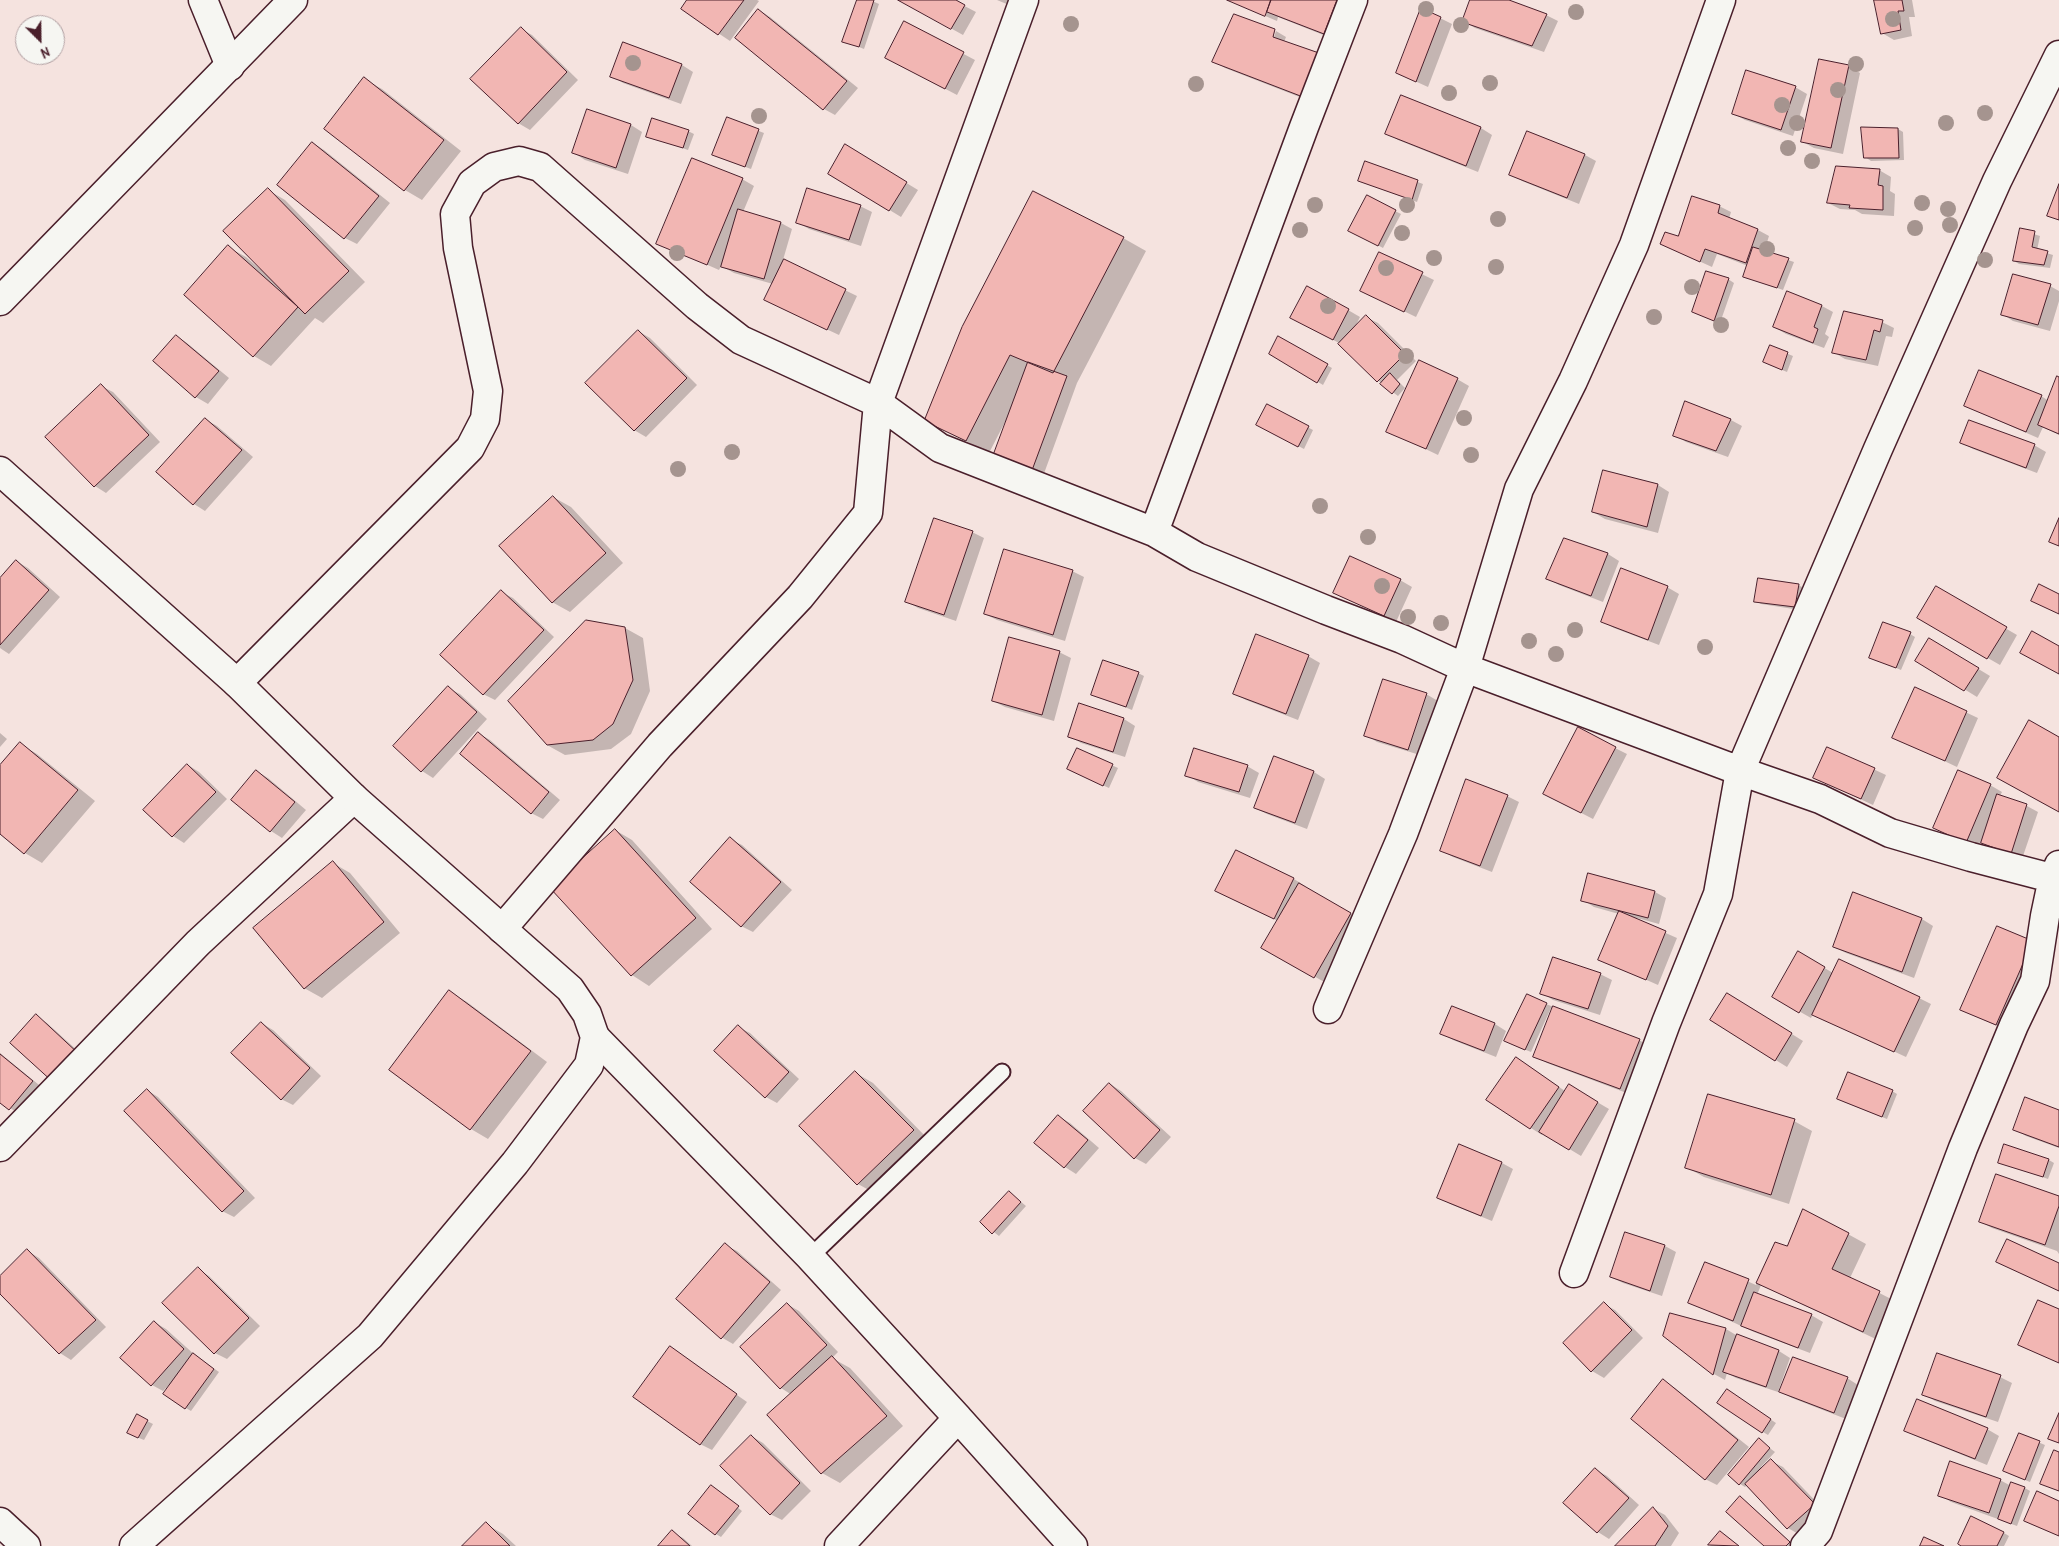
<!DOCTYPE html>
<html>
<head>
<meta charset="utf-8">
<style>
  body { margin:0 }
  #map { position:relative; width:2059px; height:1546px; overflow:hidden; background:#f5e3df; font-family:"Patrick Hand",sans-serif }
  canvas { display:block }
  .north { position:absolute; left:15px; top:15px; width:50px; height:50px; box-sizing:border-box; background:#f6f6f2; border:1px solid #b1a0a2; border-radius:50%; rotate:157deg; font-size:14px; font-weight:700; line-height:20px; text-align:center; color:#4a1f2b }
  .north::after { content:''; display:block; margin:auto; width:18px; height:22px; background:#4a1f2b; clip-path:polygon(50% 0,100% 100%,50% 72%,0 100%) }
</style>
</head>
<body>
<div id="map">
<canvas width="2059" height="1546"></canvas>
<div class="north">N</div>
</div>
<script>
const g = document.querySelector('canvas').getContext('2d');
g.lineJoin = 'round';
function fillPath(path, color) { g.fillStyle = color; g.fill(path, 'evenodd'); }
function trace(path, color, width, dash) { g.strokeStyle = color; g.lineWidth = width; g.lineCap = dash ? 'butt' : 'round'; g.setLineDash(dash || []); g.stroke(path); }
fillPath(new Path2D(`
  M689,0h68l2,1 -29,40 -48,-32z
  M858,0h12l9,4 -15,45 -20,-8z
  M900,0h53l23,12 -13,23z
  M997,0h15l-3,5z
  M1228,0h123l-15,40 -58,-23 -1,4z
  M1471,0h35l40,15 12,6 -14,31 -69,-24 -11,-7z
  M1875,0h37l3,17h-6l3,19 -18,4 -12,-7z
  M759,10l11,7 88,71 -23,27 -11,-6z
  M1234,16l41,14 -3,13 4,-12 10,6 -2,5 31,61 -90,-35 -11,-7z
  M1440,18l12,6 -24,63 -31,-14z
  M905,23l70,37 -18,35 -59,-31z
  M521,29l11,6 46,45 -48,50 -12,-7z
  M624,44l58,21 11,7 -12,32 -58,-21 -11,-7z
  M1848,66l12,7 -17,81 -29,-6 -11,-6z
  M364,79l18,10 79,62 -39,49 -17,-10 -79,-61z
  M1795,87l12,7 -14,42 -48,-16 -11,-6z
  M1402,97l79,31 11,7 -14,37 -80,-32 -11,-7z
  M588,111l43,14 11,7 -14,42 -43,-14 -11,-7z
  M727,119l37,14 -13,36 -32,-12z
  M1898,129l5,3 1,28 -33,1 -6,-4z
  M688,131l6,3 -6,16 -41,-14z
  M313,143l11,7 66,53 -33,41 -12,-6 -66,-53z
  M857,153l61,37 -17,27 -72,-44z
  M1585,155l11,6 -17,43 -57,-23 -12,-7z
  M1366,163l57,21 -6,18 -52,-19z
  M1879,170l12,7 -1,14 5,3 -1,22 -32,-2 -7,-4 -15,-1 -12,-6z
  M742,179l12,7 -11,26 38,11 11,6 -9,31 74,36 -18,39 -62,-29 -4,-22 -39,-11 -13,-7 -2,4 -61,-27z
  M268,190l17,10 80,82 -42,41 -8,-5 -44,48 -17,-10 -26,-109 18,10 14,12 1,-2z
  M1367,197l34,17 -18,34 -33,-18z
  M860,206l12,6 -11,34 -52,-17 -12,-7z
  M1719,206l12,6 -2,7 29,11 11,6 -5,16 30,10 -11,28 -38,-13 3,-11 -31,-12 -5,13 -51,-23 18,-7z
  M2021,230l19,6 -3,14 16,5 -3,13 -31,-4 -5,-3z
  M1123,238l23,13 -69,132 -35,96 -37,-14 2,-42 -2,-1 -16,31 -63,-33z
  M1380,254l54,26 -18,37 -54,-26z
  M1728,279l6,4 -14,40 -22,-9z
  M2050,286l9,5v10l-9,30 -37,-10 -11,-7z
  M1822,306l11,6 -8,22 4,3 -5,11 -38,-14 -12,-7z
  M1348,310l12,7 -6,12 12,-12 12,6 38,38 -19,19 8,8 -7,8 -16,-12 -43,-41 -36,-19z
  M1882,322l12,6 -2,9 -6,-1 -8,30 -33,-7 -12,-7z
  M638,331l12,7 47,47 -51,52 -12,-7z
  M176,336l11,7 42,35 -21,26 -12,-7 -41,-36z
  M1278,338l54,30 -9,17 -52,-32z
  M1771,347l22,9 -6,16 -17,-7z
  M2059,378v57l-16,-8 -5,11 -73,-32 76,-10 8,5z
  M1457,379l12,7 -31,69 -50,-24z
  M101,386l12,6 47,50 -54,51 -11,-7z
  M1267,406l46,24 -9,19 -47,-25z
  M205,419l12,7 36,31 -48,54 -11,-7z
  M1731,420l11,6 -14,31 -42,-15 -11,-7z
  M1961,442l73,3 12,7 -9,21 -64,-24z
  M1658,485l11,7 -11,41 -53,-14 -12,-7z
  M553,497l18,10 52,56 -53,49 -18,-10z
  M972,532l12,6 -28,83 -38,-13 -12,-7z
  M1608,554l11,7 -16,41 -44,-17 -12,-7z
  M16,561l12,7 32,29 -51,57 -9,-6v-68z
  M1072,571l12,6 -19,64 -68,-21 -12,-6z
  M1400,580l12,7 -16,35 -62,-30z
  M1798,585l6,3 -4,22 -39,-6 -5,-3z
  M1667,587l12,7 -20,51 -45,-17 -12,-7z
  M1936,588l81,47 -17,30 -82,-47z
  M501,592l12,6 41,39 -59,63 -12,-6z
  M625,628l18,10 7,53 -19,43 -20,15 -46,6 -18,-10z
  M1910,634l5,3 -14,33 -31,-13z
  M1929,639l61,37 -13,21 -60,-37z
  M1059,652l12,6 -17,63 -49,-14 -12,-6z
  M1308,656l12,7 -22,57 -52,-20 -12,-7z
  M1138,673l6,3 -12,34 -40,-16z
  M448,688l12,6 27,25 -54,59 -11,-7z
  M1916,689l62,29 -21,49 -64,-30z
  M1426,694l12,7 -18,54 -43,-13 -11,-7z
  M1080,704l44,15 11,7 -10,31 -44,-14 -12,-7z
  M0,733l7,6 -7,8z
  M478,733l12,7 70,60 -17,19 -12,-6z
  M20,744l17,10 58,47 -53,62 -17,-10 -25,-20v-66z
  M1615,748l12,6 -34,65 -37,-19z
  M1828,748l58,27 -13,30 -58,-27z
  M1078,750l40,18 -9,20 -35,-16z
  M1275,757l39,15 11,7 -18,50 -40,-15 -12,-6z
  M188,765l11,7 28,27 -43,44 -11,-7z
  M1247,766l12,7 -9,25 -52,-16 -11,-7z
  M256,771l12,7 38,32 -24,28 -11,-7z
  M1990,785l12,7 -2,4 27,10 11,6 -16,47 -28,-10 -14,-7 -2,6 -44,-20zM1993,846l24,8 -1,3 -23,-8z
  M1507,796l12,6 -27,70 -39,-15 -12,-7z
  M615,830l17,10 80,89 -63,57 -17,-11 -80,-87z
  M730,839l12,6 50,45 -39,42 -12,-6z
  M1236,852l58,27 11,7 -1,2 58,32 -36,63 -63,-36 15,-26 -50,-24z
  M333,863l17,10 50,60 -78,65 -18,-10z
  M1655,892l11,6 -7,26 -22,-6 -1,2 41,18 -19,47 -59,-26 20,-45 -25,-7 -11,-7z
  M1854,894l68,25 11,7 -19,52 -68,-25 -12,-6z
  M2033,942l-25,89 -46,-21z
  M1799,953l34,20 86,25 12,6 -25,53 -93,-43 -2,4 -37,-21z
  M1600,974l12,6 -12,35 -47,-15 -11,-7z
  M450,992l17,10 80,60 -59,77 -17,-10 -80,-60z
  M1739,1001l64,40 -16,26 -76,-47z
  M1546,1004l93,36 12,7 -19,48 -85,-32 -12,-7 18,-48h-2l-20,44 -20,-8z
  M1453,1007l42,17 11,7 -10,26 -43,-17 -11,-7z
  M36,1016l11,7 43,39 -24,26z
  M261,1023l12,7 48,46 -28,29 -12,-6z
  M738,1027l12,6 49,46 -22,24 -11,-6z
  M0,1053l44,36 -22,27 -22,-15z
  M1528,1066l37,25 15,1 29,17 -28,47 -38,-23 -1,2 -11,-7 -43,-28z
  M856,1073l17,10 57,58 -54,53 -18,-10 -57,-58z
  M1110,1084l11,7 50,46 -25,27 -11,-6z
  M147,1090l11,7 97,101 -21,19 -12,-6z
  M1892,1091l5,3 -10,25 -43,-17z
  M2059,1111v37l-33,-12 -11,-7z
  M1059,1117l11,6 29,25 -23,26 -11,-7 -29,-24z
  M1794,1121l18,10 -23,73 -85,-27 -18,-10z
  M2049,1160l5,3 -6,16 -48,-17z
  M1502,1163l11,6 -21,52 -42,-17 -12,-7z
  M1009,1192l17,14 -27,30 -18,-14z
  M2059,1197v57l-2,-3 -65,-23 -11,-6z
  M1804,1210l62,34 -16,34 47,24 -17,39 -119,-56 -4,10 54,20 12,7 -13,31 -56,-21 -64,-30 16,-39 50,22 20,-42 11,4z
  M1626,1233l39,13 11,6 -14,44 -39,-13 -12,-6z
  M725,1245l12,6 44,39 -48,54 -12,-7z
  M28,1251l11,7 67,69 -35,33 -11,-7 -60,-61v-14z
  M198,1269l11,7 51,50 -33,33 -12,-6z
  M787,1304l12,7 39,41 -6,6 18,10 53,58 -63,57 -18,-10 -53,-58 23,-20 -11,-7 -39,-41z
  M1604,1304l11,6 28,28 -39,40 -12,-7 -28,-28z
  M1671,1314l55,15 10,6 43,16 11,7 -12,34 -42,-14 -9,-5 -2,7 -11,-6 -50,-38z
  M154,1322l12,7 30,27 23,16 -28,39 -5,-3 -16,-24 -7,7 -11,-6z
  M670,1348l77,54 -35,48 -12,-6z
  M1938,1355l62,22 12,6 -14,39 -63,-21 -11,-7z
  M1847,1378l11,7 -12,34 -54,-21 -11,-6z
  M1664,1381l11,7 74,59 -32,38 -12,-6z
  M1732,1394l44,29 -8,12 -5,-3z
  M137,1416l16,8 -9,16 -10,-4z
  M1987,1429l12,7 -12,29 -69,-28 -12,-6z
  M2019,1434l26,11 -15,37 -20,-8z
  M751,1436l12,7 48,48 -29,29 -12,-6z
  M1759,1440l16,12 -14,15 2,2 8,-8 12,6 42,44 -25,24 -12,-7 -41,-43 -2,2 -5,-3z
  M1595,1469l12,7 32,29 -30,34 -11,-7z
  M2000,1480l11,6 14,2 5,3 -13,35 -66,-24 -11,-7z
  M716,1490l26,21 -21,26 -5,-3z
  M1740,1498l6,3 49,45h-30z
  M1654,1509l11,6 14,18 -8,13h-54z
  M486,1524l17,10 13,12h-52z
  M672,1532l11,6 9,8h-32z
  M1720,1532l5,3 14,11h-29z
  M2004,1533l5,3 -5,10h-41z`), '#0003');
const building = new Path2D(`
  M687,0h57l-26,35 -37,-26z
  M857,0h17l-15,47 -17,-5z
  M898,0h58l9,5 -14,24z
  M1227,0h44l-6,16z
  M1271,0h66l-13,34 -57,-22z
  M1470,0h39l38,14 -15,32 -70,-24z
  M1874,0h28l2,11h-6l3,19 -20,4z
  M1421,8l20,9 -25,65 -20,-9z
  M758,9l89,72 -24,29 -88,-72z
  M1234,14l41,15 -2,8 46,16 -16,44 -91,-35z
  M904,21l60,31 -19,37 -60,-31z
  M521,27l46,45 -49,52 -48,-45z
  M623,42l59,22 -13,34 -59,-21z
  M1819,59l30,6 -18,83 -30,-6z
  M1746,70l50,16 -15,44 -49,-16z
  M364,77l80,63 -40,51 -80,-62z
  M1401,95l80,32 -15,39 -81,-32z
  M587,109l44,15 -15,44 -44,-15z
  M727,117l32,12 -14,38 -33,-12z
  M652,118l37,12 -6,18 -37,-11z
  M1861,127l37,1 1,30h-35z
  M1527,131l58,23 -18,44 -58,-23z
  M312,142l67,54 -35,43 -67,-54z
  M845,144l62,38 -18,29 -61,-37z
  M692,158l51,20 -36,87 -51,-21z
  M1365,161l53,19 -6,20 -54,-19z
  M1836,166l44,3 -2,16 5,1v24l-34,-2 1,-3 -23,-2z
  M2059,184v36l-12,-4z
  M268,188l81,83 -44,43 -82,-83z
  M807,188l54,17 -12,35 -53,-17z
  M1033,191l91,46 -71,136 -43,-18 -44,86 -42,-20 38,-94z
  M1367,195l29,15 -18,36 -30,-15z
  M1692,196l28,9 -2,8 40,16 -12,34 -41,-14 -5,13 -40,-18 5,-12 13,4z
  M738,209l43,13 -17,57 -43,-12z
  M2020,228l15,3 -3,16 16,4 -4,14 -31,-4z
  M228,245l70,62 -45,50 -69,-62z
  M1753,247l36,11 -12,30 -34,-11z
  M1379,252l44,20 -19,40 -44,-21z
  M784,259l62,30 -19,41 -63,-30z
  M1706,271l23,7 -15,43 -22,-9z
  M2013,274l38,10 -13,41 -37,-10z
  M1307,286l42,23 -16,31 -43,-22z
  M1787,291l35,14 -8,22 4,2 -5,14 -40,-16z
  M1844,311l39,9 -3,12 -6,-2 -8,30 -34,-7z
  M1366,315l39,39 -28,28 -39,-38z
  M638,330l49,48 -53,53 -49,-48z
  M176,335l43,36 -24,27 -42,-37z
  M1278,336l50,28 -11,19 -48,-29z
  M1770,345l18,7 -6,18 -19,-8z
  M1419,360l39,18 -32,71 -40,-17z
  M1028,362l39,14 -36,97 -39,-14z
  M1979,370l63,25 -16,37 -62,-26z
  M1390,373l10,11 -8,10 -12,-10z
  M2057,376l2,1v57l-21,-9z
  M101,384l48,51 -55,52 -49,-50z
  M1685,401l46,18 -15,32 -43,-15z
  M1267,404l42,22 -11,21 -42,-22z
  M205,418l37,32 -49,55 -37,-33z
  M1969,420l66,24 -9,24 -66,-25z
  M1603,470l55,14 -11,43 -55,-15z
  M553,496l53,57 -54,50 -53,-57z
  M934,518l39,13 -29,84 -39,-13z
  M2059,518v28l-10,-4z
  M1564,538l44,15 -17,43 -45,-17z
  M1004,549l69,21 -20,65 -69,-21z
  M1350,556l51,23 -17,37 -51,-23z
  M16,560l33,30 -49,55v-67z
  M1621,568l47,18 -20,54 -47,-18z
  M1758,578l41,6 -4,23 -41,-5z
  M2039,584l20,10v20l-28,-13z
  M1936,586l71,41 -20,32 -70,-41z
  M501,590l43,40 -61,65 -43,-40z
  M586,620l39,7 8,53 -20,44 -20,16 -46,5 -39,-44z
  M1883,622l28,10 -15,36 -27,-10z
  M2032,631l27,15v28l-39,-21z
  M1256,634l53,21 -23,59 -53,-20z
  M1009,637l51,14 -18,64 -50,-14z
  M1929,638l50,30 -15,23 -49,-30z
  M1103,660l36,12 -13,35 -35,-12z
  M1383,679l44,14 -19,57 -44,-14z
  M448,686l29,26 -56,60 -28,-26z
  M1915,687l52,24 -22,50 -53,-23z
  M1079,703l45,15 -11,34 -45,-15z
  M2029,720l30,17v75l-62,-34z
  M1578,727l38,20 -35,66 -38,-19z
  M478,732l71,60 -18,22 -71,-60z
  M20,742l58,48 -54,64 -24,-20v-69z
  M1827,747l48,21 -14,31 -48,-21z
  M1077,748l36,16 -10,22 -36,-17z
  M1194,748l54,17 -9,27 -54,-16z
  M1274,756l40,15 -19,52 -41,-15z
  M187,764l29,28 -44,45 -29,-27z
  M256,770l39,32 -25,30 -39,-32z
  M1958,770l33,14 -25,59 -33,-15z
  M1466,779l42,16 -28,71 -40,-15z
  M1997,794l30,10 -16,50 -30,-11z
  M615,829l81,89 -65,58 -81,-88z
  M730,837l51,45 -40,45 -51,-45z
  M1236,850l58,28 -20,41 -59,-28z
  M333,861l51,61 -80,67 -51,-61z
  M1588,873l67,18 -7,27 -67,-17z
  M1299,883l52,30 -37,65 -53,-30z
  M1853,892l69,26 -20,54 -69,-25z
  M1619,911l47,20 -20,49 -48,-20z
  M1997,926l36,15 -37,84 -36,-15z
  M1798,951l27,16 -26,46 -27,-16z
  M1553,957l48,16 -13,36 -48,-15z
  M1839,959l81,38 -26,55 -82,-37z
  M449,990l82,61 -61,79 -81,-60z
  M1727,993l65,40 -17,28 -65,-41z
  M1527,994l20,9 -22,47 -21,-9z
  M1452,1006l43,17 -11,28 -44,-17z
  M1553,1006l87,33 -20,50 -87,-32z
  M36,1014l44,41 -26,28 -44,-40z
  M261,1022l49,46 -29,32 -50,-47z
  M738,1025l51,47 -24,26 -51,-47z
  M0,1054l33,27 -24,29 -9,-7z
  M1516,1057l43,30 -29,42 -44,-29z
  M855,1071l59,59 -57,55 -58,-59z
  M1848,1072l45,18 -11,27 -45,-18z
  M1109,1083l51,47 -26,29 -51,-48z
  M1569,1084l29,18 -29,48 -30,-18z
  M147,1089l97,102 -22,21 -98,-101z
  M1708,1094l87,25 -24,76 -86,-27z
  M2025,1097l34,13v37l-46,-17z
  M1058,1115l30,25 -24,28 -30,-25z
  M1459,1144l43,18 -21,54 -44,-18z
  M2004,1144l45,15 -6,18 -45,-14z
  M1996,1174l63,22v10l-14,39 -66,-23z
  M1009,1191l12,11 -29,32 -12,-12z
  M1803,1209l46,24 -17,36 48,22 -17,41 -107,-49 19,-41 12,4z
  M1625,1232l40,13 -15,46 -40,-14z
  M2007,1239l52,24v28l-63,-29z
  M725,1243l45,39 -49,57 -45,-40z
  M27,1249l69,71 -37,34 -59,-60v-18z
  M1705,1262l44,17 -16,42 -45,-18z
  M198,1267l51,51 -35,36 -52,-51z
  M1754,1292l58,22 -14,34 -57,-22z
  M2038,1300l21,9v54l-41,-18z
  M1604,1302l28,28 -41,42 -28,-29z
  M787,1303l40,42 -47,44 -40,-42z
  M1670,1313l56,15 -13,47 -50,-39z
  M154,1321l30,28 -33,37 -31,-28z
  M1737,1334l42,16 -13,37 -43,-15z
  M670,1346l67,48 -37,51 -67,-48z
  M193,1353l21,16 -29,40 -22,-15z
  M1937,1353l64,22 -15,42 -64,-22z
  M832,1356l55,60 -66,58 -54,-59z
  M1793,1357l55,20 -14,36 -55,-21z
  M1663,1379l75,61 -33,40 -74,-61z
  M1727,1389l44,30 -9,14 -45,-30z
  M1917,1399l71,29 -13,31 -71,-28z
  M2059,1413v30l-11,-4z
  M137,1414l11,6 -10,18 -11,-5z
  M2019,1433l21,8 -15,39 -22,-9z
  M751,1435l49,48 -30,32 -50,-49z
  M1759,1438l11,10 -31,37 -11,-10z
  M2054,1450l5,2v39l-19,-7z
  M1771,1459l44,45 -28,25 -42,-45z
  M1950,1461l51,18 -12,34 -51,-17z
  M1595,1468l34,30 -32,35 -34,-30z
  M2011,1482l14,5 -14,37 -13,-5z
  M711,1485l28,21 -24,29 -27,-21z
  M2037,1491l22,10v35l-35,-15z
  M1740,1496l50,46 -4,4h-22l-38,-34z
  M1653,1507l15,19 -13,20h-40z
  M1971,1516l33,16 -7,14h-36l-3,-2z
  M486,1522l24,24h-48z
  M672,1530l18,16h-32z
  M1720,1531l19,15 -31,-1z
  M1924,1537l20,9h-24z`);
fillPath(building, '#f2b6b3');
trace(building, '#4a1f2b', 1);
const lane = new Path2D(`
  M810,1257l192,-185`);
const street = new Path2D(`
  M203,0l27,66
  M1154,532l150,-405 49,-127
  M237,683l233,-235 15,-29 3,-28 -30,-143 -3,-34 17,-31 22,-16 25,-6 21,6 157,139 44,34 137,63 62,45 214,84 43,25 129,53 76,29 63,29 275,103 80,28 70,34 81,24 88,23
  M502,929l158,-184 140,-148 68,-84 10,-110 146,-403
  M1328,1009l75,-175 62,-166 54,-179 54,-108 61,-136 87,-245
  M595,1037l215,220 148,161 -119,128
  M0,1147l198,-204 156,-145
  M1574,1273l92,-250 52,-129 22,-123 138,-322 119,-268 62,-126
  M958,1418l115,128
  M0,1522l26,24
  M1805,1546l13,-15 145,-383 51,-123 21,-44 10,-65 8,-38 6,-13`);
const secondary = new Path2D(`
  M0,301l293,-301
  M0,471l237,212 117,115 216,191 17,25 8,23 -6,28 -74,98 -145,173 -236,210`);
trace(lane, '#4a1f2b', 19);
trace(street, '#4a1f2b', 31);
trace(secondary, '#4a1f2b', 31);
trace(lane, '#f6f6f2', 15);
trace(street, '#f6f6f2', 28);
trace(secondary, '#f6f6f2', 28);
g.fillStyle = '#a5948f';
for (const [x, y] of [
  [1426,9],
  [1576,12],
  [1893,19],
  [1071,24],
  [1461,25],
  [633,63],
  [1856,64],
  [1490,83],
  [1196,84],
  [1838,90],
  [1449,93],
  [1782,105],
  [1985,113],
  [759,116],
  [1797,123],
  [1946,123],
  [1788,148],
  [1812,161],
  [1922,203],
  [1315,205],
  [1407,205],
  [1948,209],
  [1498,219],
  [1950,225],
  [1915,228],
  [1300,230],
  [1402,233],
  [1767,249],
  [677,253],
  [1434,258],
  [1985,260],
  [1496,267],
  [1386,268],
  [1692,287],
  [1328,306],
  [1654,317],
  [1721,325],
  [1406,356],
  [1464,418],
  [732,452],
  [1471,455],
  [678,469],
  [1320,506],
  [1368,537],
  [1382,586],
  [1408,617],
  [1441,623],
  [1575,630],
  [1529,641],
  [1705,647],
  [1556,654]
]) { g.beginPath(); g.arc(x, y, 8, 0, 2 * Math.PI); g.fill(); }
</script>
</body>
</html>
